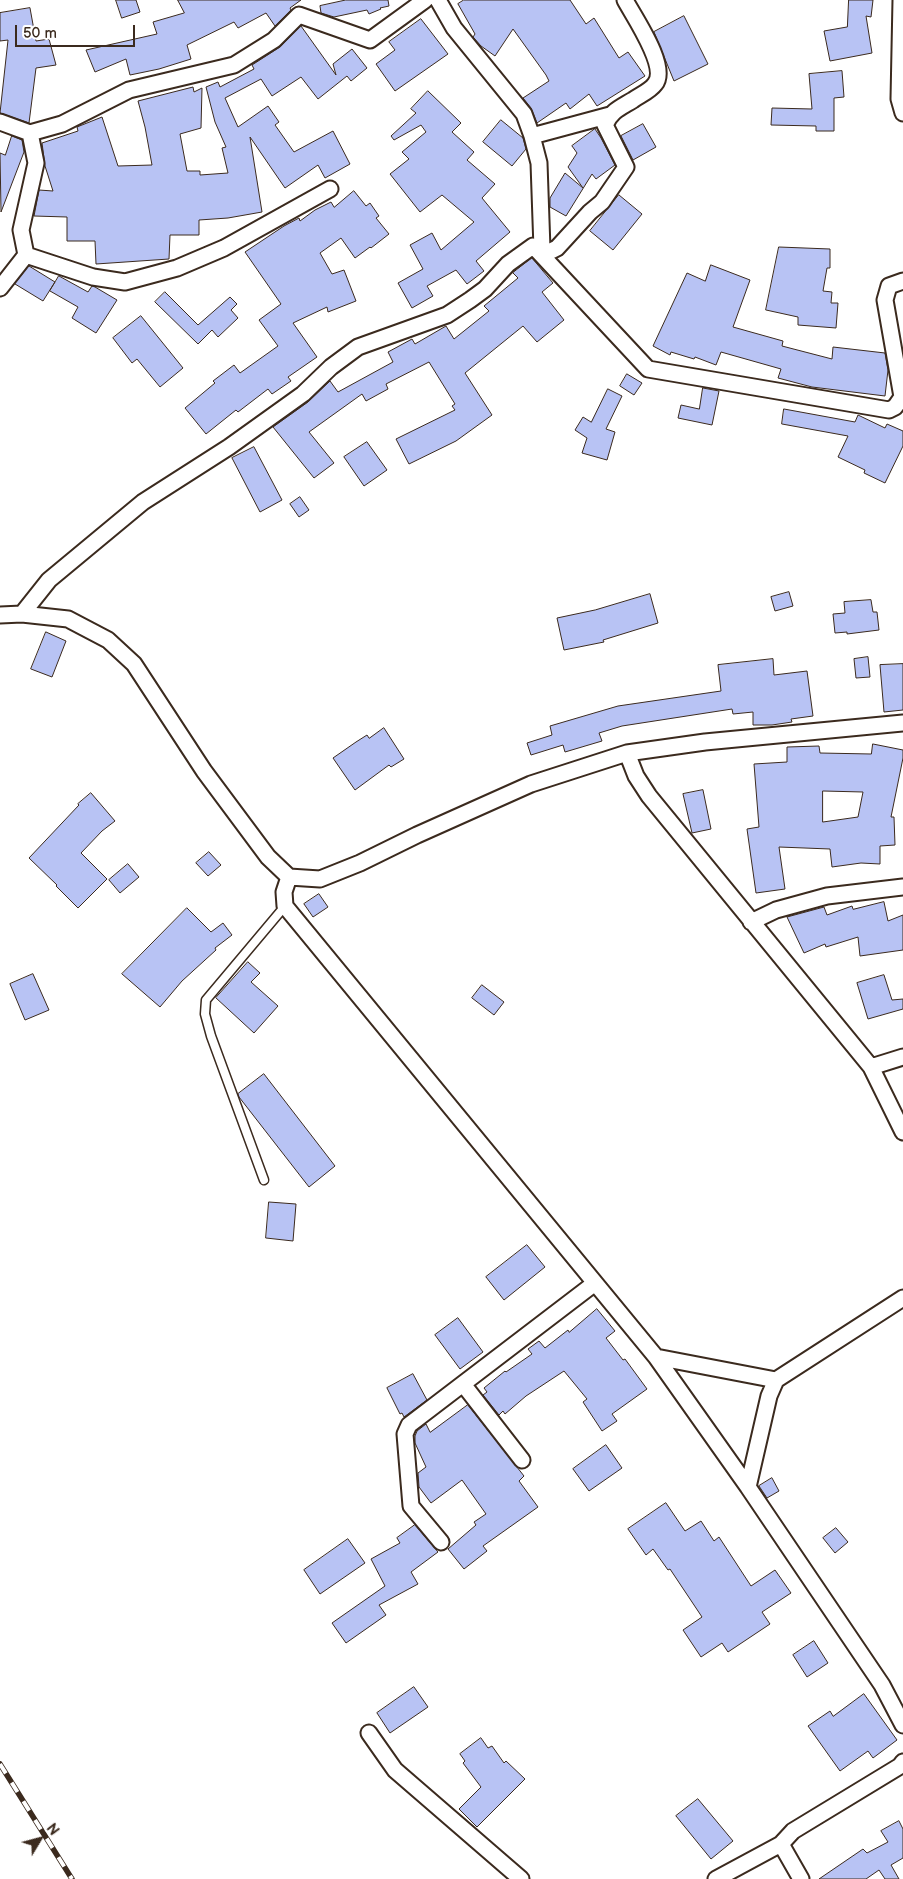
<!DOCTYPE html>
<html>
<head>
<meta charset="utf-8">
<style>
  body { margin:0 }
  #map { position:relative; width:903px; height:1879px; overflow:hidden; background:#fff; font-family:"Balsamiq Sans",sans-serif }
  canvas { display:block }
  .north { position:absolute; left:15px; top:1814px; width:50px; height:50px; -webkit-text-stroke:4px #fff; paint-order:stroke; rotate:53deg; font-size:14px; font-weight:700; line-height:20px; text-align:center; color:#3b2a1e }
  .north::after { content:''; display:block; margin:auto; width:18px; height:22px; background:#3b2a1e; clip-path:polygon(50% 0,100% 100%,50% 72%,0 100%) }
  .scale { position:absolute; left:15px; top:25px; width:120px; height:22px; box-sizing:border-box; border:2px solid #3b2a1e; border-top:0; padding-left:6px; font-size:15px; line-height:18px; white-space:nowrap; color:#3b2a1e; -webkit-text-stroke:4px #fff; paint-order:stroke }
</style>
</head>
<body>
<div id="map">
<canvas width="903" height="1879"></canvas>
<div class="north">N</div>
<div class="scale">50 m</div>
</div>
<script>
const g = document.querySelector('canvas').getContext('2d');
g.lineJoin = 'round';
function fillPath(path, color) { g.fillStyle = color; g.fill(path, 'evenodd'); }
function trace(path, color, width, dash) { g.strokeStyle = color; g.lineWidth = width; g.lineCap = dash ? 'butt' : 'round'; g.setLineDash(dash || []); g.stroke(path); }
const building = new Path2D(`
  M116,0h20l4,12 -18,6z
  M178,0h123l-11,8 1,2 -16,16 -9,-13 -28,15 -4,-6 -47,23 4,14 -32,10 -29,6 -4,-16 -31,13 -9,-22 71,-16 -4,-12 31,-9z
  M346,0h42l1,6 -9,2 1,1 -12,5 -2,-4 -33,7 -13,-4 -1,-7z
  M464,0h106l16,24 8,-6 25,40 9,-6 17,24 -48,30 -8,-12 -19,15 -4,-6 -29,20 -6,-15 -8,-10 26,-17 -3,-6 -33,-46 -18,27 -14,-10 -8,-9 2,-3 -17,-30z
  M849,0h24l-2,17 -5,-1 6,37 -42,8 -6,-30 23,-4z
  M30,8l6,33 13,-2 7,26 -20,3 -7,55 -29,-10 8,-73 -8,1v-28z
  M684,16l24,48 -34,17 -20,-49z
  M421,19l27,35 -53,37 -19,-27 19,-14 -6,-8z
  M301,26l35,49 -3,-11 19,-15 15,19 -16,13 -4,-5 -29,23 -17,-22 -29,19 -11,-17 -36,19 13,29 30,-21 11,16 -4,3 19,27 39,-21 17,33 -25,14 -7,-13 -33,23 -35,-51 12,75 -34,6 -29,2v15h-29l-1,24 -73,5 -1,-23h-28v-24l-33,-1 5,-26 14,1 -8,-25 -3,-23 36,-12 -1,-4 25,-10 16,49 34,-1 -7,-38 -7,-26 55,-14 1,5 8,-4 -1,40 -21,6 7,37h13v4l28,-2 -6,-25 4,-1 -11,-25 -9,-35 12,-5 2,5 34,-18 -2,-4 28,-18z
  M842,71l2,26 -10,1v33h-18v-5l-45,-1 1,-17 40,1 -3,-35z
  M428,91l33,32 -9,9 22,20 -7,8 28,24 -13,14 28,34 -34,29 8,10 -17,13 -11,-14 -29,16 6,10 -21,12 -14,-25 25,-14 -13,-24 22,-12 9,17 33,-28 -32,-27 -22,17 -30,-38 19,-15 -7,-7 24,-20 -5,-7 -27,15 -3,-4 25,-23 -5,-4z
  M501,120l22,18 3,11 -14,17 -29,-24z
  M643,124l13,23 -23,13 -12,-24z
  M595,129l6,9 14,27 -19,14 -4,-5 -26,42 -16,-9v-9l15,-25 18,15 -15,-21 9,-14 -5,-7z
  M12,136l10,4 2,12 -23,60 -1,-59 5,2z
  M354,191l12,15 4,-3 9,13 -3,2 13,16 -18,14 -1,-1 -15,11 -14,-20 -21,15 12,21 12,-4 12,31 -28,11 -1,-5 -34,16 24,34 -29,20 3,4 -19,13 -4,-5 -30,23 -2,-2 -30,24 -21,-26 30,-25 -2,-2 21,-16 6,8 38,-27 -19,-26 22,-16 -36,-52 39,-26 15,-8 1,3 15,-11 16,-8 3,5z
  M619,195l23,19 -29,36 -23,-19z
  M779,247l51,2v19h-3l-4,23 9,1 -1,11h7l-2,25 -38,-3v-8l-32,-7z
  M532,258l21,25 -11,9 22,28 -27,22 -14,-16 -58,47 27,42 -36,26 -47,23 -13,-25 59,-29 -3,-4 3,-2 -26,-42 -43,22 2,5 -22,12 -4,-7 -53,38 25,31 -20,15 -41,-51 35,-25 22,-21 8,11 55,-30 -5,-10 24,-13 3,5 31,-18 8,13 35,-28 -5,-5 34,-28 -5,-5z
  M711,265l39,15 -17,47 50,14 -1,5 50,13 1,-12 52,6 3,17 -3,26 -73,-9 -34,-9 3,-9 -60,-17 -5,13 -21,-8 -1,2 -23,-7 -1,3 -17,-9 34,-73 18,8z
  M29,266l26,16 -12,19 -28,-17z
  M59,276l29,16 4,-6 3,1 22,13 -21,33 -24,-15 6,-11 -28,-16z
  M165,292l33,33 32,-28 7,7 -6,6 7,8 -20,19 -6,-7 -14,14 -43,-42z
  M141,316l42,52 -23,19 -23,-28 -5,4 -19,-25z
  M627,374l15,9 -8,12 -14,-9z
  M703,388l16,3 -7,34 -34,-7 3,-13 18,4z
  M608,389l14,7 -16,33 9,3 -8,28 -25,-7 5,-15 -12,-8 8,-13 8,5z
  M784,409l71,13 3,-7 27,13 2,-4 16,7v15l-18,37 -21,-10 1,-3 -27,-13 10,-21 -66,-12z
  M367,442l20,28 -23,16 -20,-29z
  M254,447l28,53 -22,12 -28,-54z
  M300,497l9,13 -10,7 -9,-13z
  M789,592l4,14 -18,5 -4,-14z
  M650,594l8,29 -55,17 1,2 -40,8 -7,-32 38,-8z
  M871,600l2,12h4l2,18 -32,4v-2l-12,1 -2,-19 12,-1 -1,-11z
  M46,632l20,9 -14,36 -21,-8z
  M868,657l2,20 -14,1 -2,-19z
  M773,659l1,16 33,-4 6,45 -22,3 1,3 -20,3h-19v-13l-20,2 -1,-5 -110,17 -23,7 3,8 -37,11 -2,-7 -32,10 -4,-12 25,-8 -2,-9 68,-20 103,-15 -3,-26z
  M903,664v46l-19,2 -4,-47z
  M384,728l20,31 -13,8 -2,-2 -34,25 -22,-32 23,-16 11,-7 2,3z
  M873,744l30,6v8l-12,59h3l1,28 -15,1v18l-19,-1 -29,4 -2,-18 -51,-2 6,42 -29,4 -9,-64 12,-2 -5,-63 33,-2v-15l32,-1 1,7 51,1zM823,791l40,1 -5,25 -35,5z
  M703,790l8,39 -19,4 -9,-39z
  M91,793l24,28 -13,10 -21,22 26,26 -29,29 -22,-22 1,-1 -28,-27 50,-53 -1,-1z
  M209,852l12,13 -13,11 -12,-13z
  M128,864l11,13 -19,16 -11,-13z
  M319,894l9,13 -15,10 -9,-13z
  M884,902l4,19 15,-6v35l-43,6 -2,-19 -32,10 -1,-3 -21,9 -17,-36 37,-10 3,8 25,-9 1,3z
  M187,908l24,24 12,-9 9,12 -17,13 1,2 -34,31 -22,26 -38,-33z
  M248,962l12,11 -9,9 27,24 -24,27 -38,-35z
  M33,974l16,36 -24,10 -15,-36z
  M884,975l8,25 11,-1v10l-35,10 -11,-36z
  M482,985l22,17 -10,13 -22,-17z
  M264,1074l71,92 -26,21 -70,-90 -1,-3z
  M269,1202l27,2 -3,37 -27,-3z
  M527,1245l18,22 -41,33 -18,-23z
  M597,1309l18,22 -9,7 17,22 2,-1 22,30 -35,25 5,7 -15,10 -19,-29 4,-3 -23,-28 -38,25 -21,18 -2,-3 -4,4 -16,-20 4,-3 -3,-4 21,-17 1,1 26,-18 -4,-5 11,-8 6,7 23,-18 1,2z
  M458,1318l25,34 -23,17 -25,-34z
  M413,1374l14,26 -23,17 -2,-4 -2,1 -13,-26z
  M468,1405l56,71 -5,5 19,26 -55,39 4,5 -23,18 -16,-20 28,-24 -2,-3 12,-8 -24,-34 -31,23 -12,-16 -1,-14 8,-6 -11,-24v-7l2,-5 9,-7 4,8z
  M606,1445l16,23 -33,23 -16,-22z
  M772,1478l7,13 -12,7 -8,-12z
  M666,1503l19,28 16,-10 13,20 5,-4 32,49 24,-16 16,23 -29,19 8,12 -42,28 -6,-9 -21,14 -18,-27 19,-13 -32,-48 -2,1 -15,-21 -7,6 -18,-26z
  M415,1525l23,27 -27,20 7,12 -39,21 7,10 -40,28 -14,-20 53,-37 -14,-27 29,-16 -3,-5z
  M836,1528l12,14 -13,11 -12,-15z
  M348,1539l17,24 -45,31 -16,-24z
  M814,1641l14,22 -21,14 -14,-22z
  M414,1687l14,20 -38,26 -13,-20z
  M864,1694l33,46 -24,18 -5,-7 -28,20 -32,-45 22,-15 3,5z
  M481,1738l7,10 4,-2 12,17 2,-2 19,18 -48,48 -18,-18 22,-22 -18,-24 2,-2 -5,-7z
  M698,1799l35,42 -22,18 -35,-43z
  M899,1821l4,8v29l-12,7 8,14h-14l-6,-9 -13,9h-47l44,-30 4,4 21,-11 -7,-11z`);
fillPath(building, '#b8c3f4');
trace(building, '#3b2a1e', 1);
const service = new Path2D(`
  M264,1180l-53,-144 -6,-22 1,-14 79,-94`);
const minor = new Path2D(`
  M438,0l16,28 70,86 8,22 7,27 3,86
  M901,0l-2,99 4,14
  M0,122l30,11
  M532,136l78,-21
  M536,249l112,120 241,41 6,-3 7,-10 -17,-97 4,-14 14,-5
  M26,255l67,22 32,5 52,-14 47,-20 106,-59
  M0,288l26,-33 -5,-25 15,-67 -6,-30 32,-9 67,-34 105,-25 40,-25 25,-25 71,25 55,-40
  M22,614l27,-34 94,-78 86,-55 74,-53 28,-27 27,-20 89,-32 23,-15 15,-11 23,-25 25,-18 16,6 8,-4 33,-36 12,-10 24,-35 -21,-42c6,-14 15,-17 28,-25 7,-5 17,-9 22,-16 14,-17 -21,-67 -30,-84
  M0,615l22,-1 46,5 40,21 26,24 70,107 64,86 21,20 31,2 40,-16 57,-28 114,-51 96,-31 78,-11 198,-19
  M627,753l9,23 13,20 222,271 32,65
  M289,877l-5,15 1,14 371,451 92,130
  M751,922l25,-12 51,-14 76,-9
  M871,1067l32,-10
  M903,1298l-127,82 -7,16 -21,91 134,198 21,40
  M656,1357l120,23
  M463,1384l59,76
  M441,1542l-30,-36 -6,-72 4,-9 186,-142
  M369,1733l26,37 126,109
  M716,1879l65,-35
  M801,1879l-20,-35 12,-13 107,-65 3,-4`);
trace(service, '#3b2a1e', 11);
trace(minor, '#3b2a1e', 19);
trace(service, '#fff', 8);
trace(minor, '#fff', 15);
const rail = new Path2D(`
  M0,1764l72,115`);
trace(rail, '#3b2a1e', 5.5);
trace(rail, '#fff', 4, [11]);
</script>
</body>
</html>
